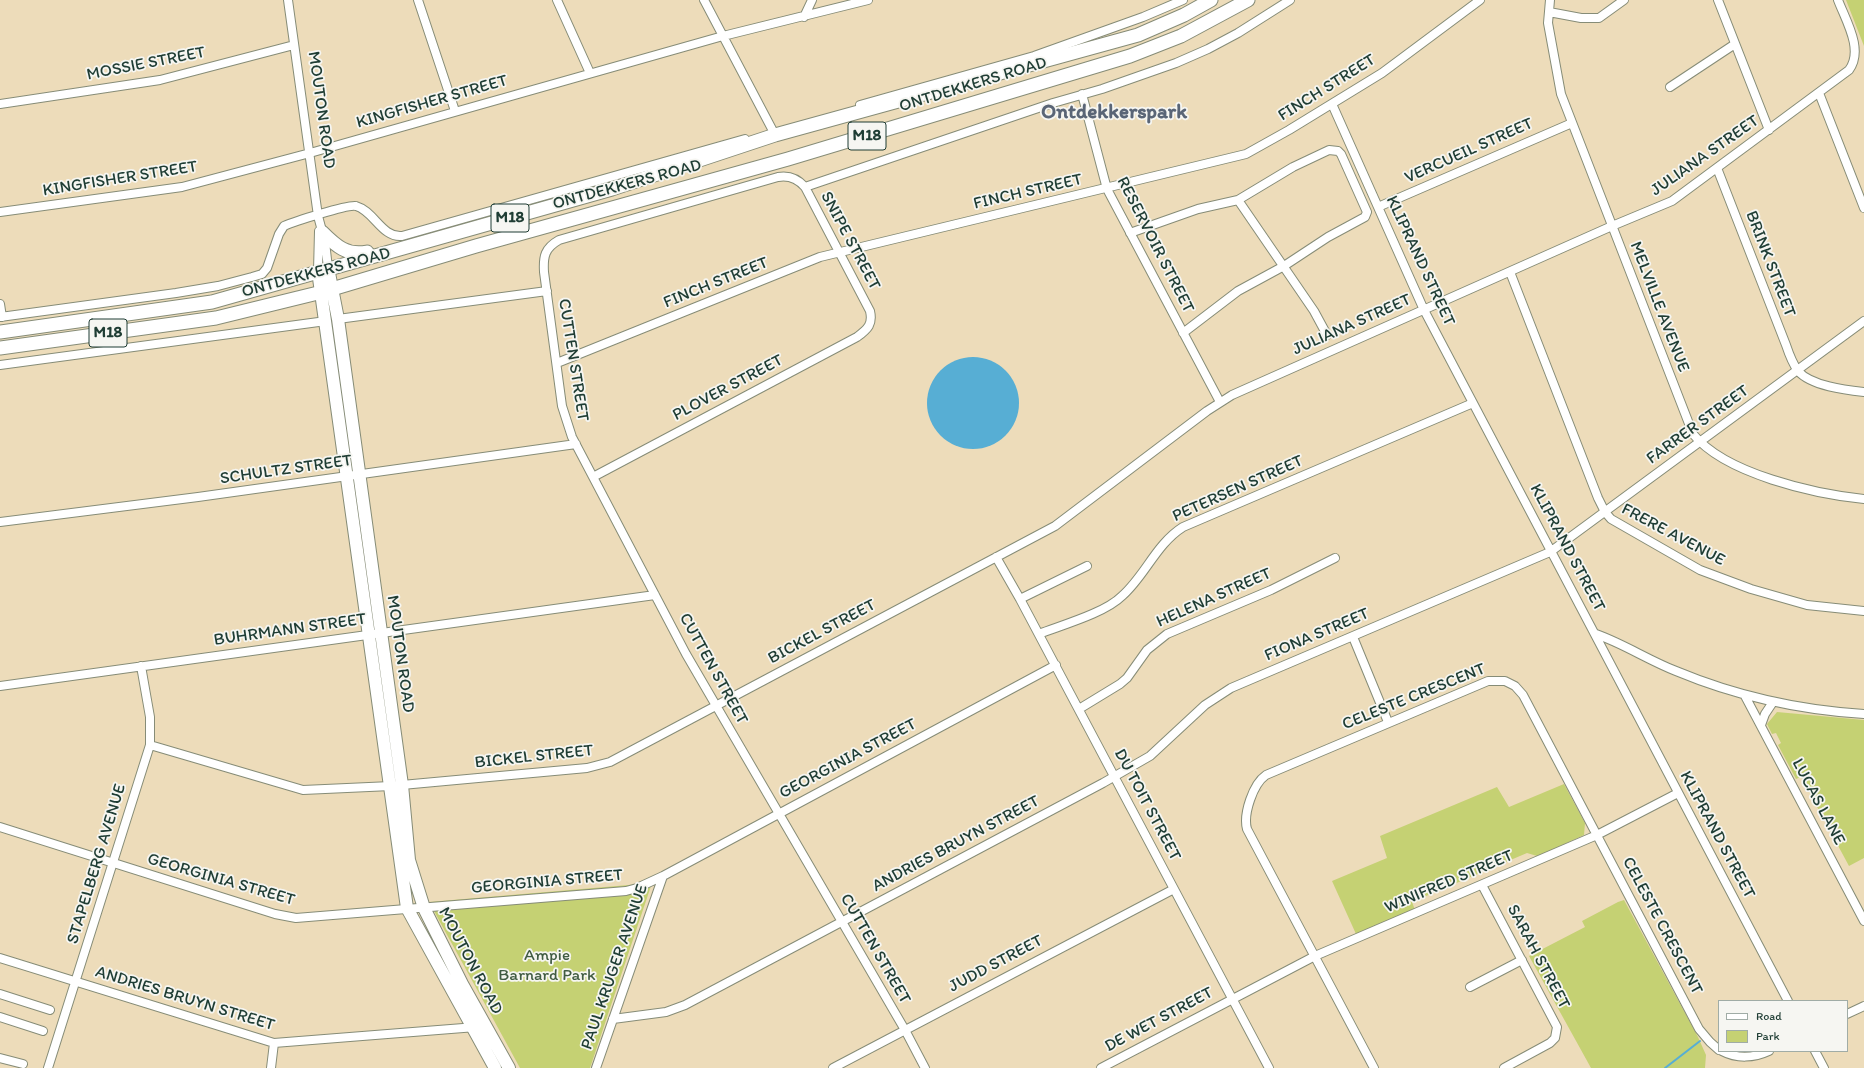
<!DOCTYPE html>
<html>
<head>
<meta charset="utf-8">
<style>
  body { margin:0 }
  #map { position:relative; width:1864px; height:1068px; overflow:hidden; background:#eddcba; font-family:Itim,sans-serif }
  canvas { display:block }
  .legend { position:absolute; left:1718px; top:1000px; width:130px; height:52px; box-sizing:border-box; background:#f6f6f2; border:1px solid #a0aca6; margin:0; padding:5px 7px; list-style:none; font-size:12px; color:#1f3d34 }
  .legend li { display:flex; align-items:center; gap:8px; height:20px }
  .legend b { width:20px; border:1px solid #a0aca6 }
</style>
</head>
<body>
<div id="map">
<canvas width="1864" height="1068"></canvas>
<ul class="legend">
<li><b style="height:5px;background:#fff"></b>Road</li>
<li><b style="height:11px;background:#c5d173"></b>Park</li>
</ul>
</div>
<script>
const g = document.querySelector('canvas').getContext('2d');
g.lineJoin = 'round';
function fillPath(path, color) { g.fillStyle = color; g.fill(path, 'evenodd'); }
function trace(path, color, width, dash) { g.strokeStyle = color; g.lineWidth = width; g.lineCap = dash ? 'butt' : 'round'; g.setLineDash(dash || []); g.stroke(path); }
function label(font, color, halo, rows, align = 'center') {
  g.font = font + ' Itim,sans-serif'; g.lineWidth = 3.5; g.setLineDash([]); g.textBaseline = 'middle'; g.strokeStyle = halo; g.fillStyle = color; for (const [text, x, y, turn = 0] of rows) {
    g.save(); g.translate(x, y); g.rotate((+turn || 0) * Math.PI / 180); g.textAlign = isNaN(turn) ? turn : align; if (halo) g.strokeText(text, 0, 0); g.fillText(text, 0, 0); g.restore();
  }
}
fillPath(new Path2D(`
  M1846,0h18v46z
  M1777,712l87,8v138l-15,8 -48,-89 -5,2 -18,-34 3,-2 -5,-10 -4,1 -5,-10z
  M1564,784l21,39 -1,12 -43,20 -4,1 -10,-3 -115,49 3,8 -59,24 -24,-53 55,-23 -7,-22 117,-49 12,20z
  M652,883l-62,185h-70l-91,-166z
  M1624,900l74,137 8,18 -1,13h-114l-62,-112 56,-29 -3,-6 36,-19z`), '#c5d173');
fillPath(new Path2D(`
  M927 403a46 46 0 1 1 92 0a46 46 0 1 1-92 0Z`), '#57aed4');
trace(new Path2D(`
  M1665,1068l35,-27`), '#57aed4', 2);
const minor = new Path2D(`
  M288,0l30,216 7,26 3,26
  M418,0l37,111
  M557,0l33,73
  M704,0l69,131
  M1550,0l-2,23 13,71 132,340c32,40 122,60 171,65
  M1718,0l51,130
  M1549,12l32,6h18l25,-18
  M804,17l8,-17
  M1670,87l65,-43
  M1819,93l45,115
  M1082,94l25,95 113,213
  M0,104l160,-24 134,-35
  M1332,104l92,206 364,691
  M860,105l174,-49 109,-39 40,-17
  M1717,168l69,177c3,9 7,19 12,26 13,15 48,19 66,21
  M805,187l248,-84 49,-14 74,-26 32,-14 30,-16 52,-33
  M1238,200l76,111 13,24
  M1378,207l194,-84
  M0,212l182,-25 128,-34 413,-117 145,-36
  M1130,233l68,-24 40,-9 55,-33 36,-17 9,1 3,3 26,58 -2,5 -37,20 -44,29 -46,25 -55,42
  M318,271l1,-40
  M1510,272l88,226 7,14 6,7 89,51 51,19 56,16 57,6
  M0,304l2,13
  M0,317l176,-24 42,-7 34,-9 10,-3 5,-6 12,-34 5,-8c9,-4 64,-22 72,-20 18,5 26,32 46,30l343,-97
  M338,319l209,-28
  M557,363l263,-106 426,-103 43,-24 93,-57 98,-73
  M0,365l326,-44
  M593,477l264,-140c11,-8 16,-13 13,-26l-65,-124c-7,-8 -16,-12 -27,-10l-219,63c-14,8 -16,16 -15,32l18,134 10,31 114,217 219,376 20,38
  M0,522l198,-25 378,-53
  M996,557l24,42 249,469
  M1020,599l67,-33
  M1039,634c23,-9 66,-21 83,-38 23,-20 34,-52 61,-69l290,-124
  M1596,634c28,10 52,26 80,37 60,25 123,39 188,43
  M1353,637l35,85
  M0,686l655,-91
  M1745,696l119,225
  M1079,709l41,-25 7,-6 20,-28 20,-16 104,-44 64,-32
  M1761,725l4,-11 8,-12
  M150,745l153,45 88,-4 196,-18 23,-6 445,-236 152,-115 25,-16 380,-169 60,-25 177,-131c15,-20 -3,-49 -11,-70
  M0,827l275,87 21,4 330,-27 11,-3 26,-12 393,-211
  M1482,885l75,142 -2,11 -5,5 -46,25
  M0,958l274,85 202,-16
  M1470,987l52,-27
  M0,994l50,16
  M1847,1014l17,-8
  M0,1017l43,14
  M613,1019l53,-7 19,-7 418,-222 47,-27 55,-51 26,-17 319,-136 314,-231
  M1722,1051c15,8 32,7 47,0
  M1815,1051l9,17
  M0,1058l23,6
  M48,1068l102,-323v-28l-9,-51
  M271,1068l3,-25
  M596,1068l67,-192
  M833,1068l341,-179
  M1101,1068l214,-112 282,-121 81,-42
  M1374,1068l-127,-239c-4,-15 6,-45 19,-54l222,-94h17l10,5 8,9 176,334 11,13 9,8`);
const secondary = new Path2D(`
  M328,268l10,51 64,466 7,75 15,48 38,76 47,84
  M318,271l89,637 88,160`);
const primary = new Path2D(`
  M322,232c14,14 25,24 45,20
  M0,332l212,-30 400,-113 163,-54 363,-100 46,-20 27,-15
  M0,348l216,-30 106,-26 154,-46 312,-87 342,-103 51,-20 67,-36`);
trace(minor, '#868c77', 10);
trace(secondary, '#868c77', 14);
trace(primary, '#868c77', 15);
trace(minor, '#fff', 8);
trace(secondary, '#fff', 12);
trace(primary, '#fff', 13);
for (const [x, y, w] of [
  [867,136,38],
  [510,218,38],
  [108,333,38]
]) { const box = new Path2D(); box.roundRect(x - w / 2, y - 14, w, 28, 3); g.fillStyle = '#f6f6f2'; g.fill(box); trace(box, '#1f3d34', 1); }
label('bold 16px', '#1f3d34', null, [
  ["M18",867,136],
  ["M18",510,218],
  ["M18",108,333]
]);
label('17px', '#1f3d34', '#f6f6f2', [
  ["MOSSIE STREET",146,64,-11],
  ["ONTDEKKERS ROAD",973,85,-17],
  ["FINCH STREET",1327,88,-32],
  ["KINGFISHER STREET",432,102,-16],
  ["MOUTON ROAD",321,110,82],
  ["VERCUEIL STREET",1469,151,-24],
  ["JULIANA STREET",1705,156,-35],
  ["KINGFISHER STREET",120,179,-9],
  ["ONTDEKKERS ROAD",627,185,-15],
  ["FINCH STREET",1028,192,-13],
  ["SNIPE STREET",850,241,62],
  ["RESERVOIR STREET",1155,245,63],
  ["KLIPRAND STREET",1420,261,65],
  ["BRINK STREET",1770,264,69],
  ["ONTDEKKERS ROAD",316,273,-15],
  ["FINCH STREET",716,283,-22],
  ["MELVILLE AVENUE",1659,307,69],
  ["JULIANA STREET",1352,325,-24],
  ["CUTTEN STREET",573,360,81],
  ["PLOVER STREET",728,388,-28],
  ["FARRER STREET",1698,425,-36],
  ["SCHULTZ STREET",286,470,-8],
  ["PETERSEN STREET",1238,489,-24],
  ["FRERE AVENUE",1673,535,28],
  ["KLIPRAND STREET",1567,548,62],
  ["HELENA STREET",1214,598,-24],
  ["BUHRMANN STREET",290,630,-8],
  ["BICKEL STREET",822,632,-28],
  ["FIONA STREET",1317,635,-23],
  ["MOUTON ROAD",400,654,82],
  ["CUTTEN STREET",713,669,61],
  ["CELESTE CRESCENT",1414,697,-22],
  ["BICKEL STREET",534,757,-6],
  ["GEORGINIA STREET",848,759,-28],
  ["LUCAS LANE",1818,802,62],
  ["DU TOIT STREET",1147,805,62],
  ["KLIPRAND STREET",1717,835,62],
  ["ANDRIES BRUYN STREET",956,844,-28],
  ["STAPELBERG AVENUE",97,864,-73],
  ["GEORGINIA STREET",221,880,16],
  ["GEORGINIA STREET",547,882,-5],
  ["WINIFRED STREET",1449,882,-23],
  ["CELESTE CRESCENT",1662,926,62],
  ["CUTTEN STREET",875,949,60],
  ["SARAH STREET",1538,957,62],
  ["MOUTON ROAD",470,961,62],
  ["JUDD STREET",996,964,-28],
  ["PAUL KRUGER AVENUE",615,967,-71],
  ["ANDRIES BRUYN STREET",185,999,17],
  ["DE WET STREET",1159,1020,-28]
]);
label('17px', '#405b41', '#f6f6f2', [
  ["Ampie",547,956],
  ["Barnard Park",547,976]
]);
label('bold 21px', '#5a6576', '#f6f6f2', [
  ["Ontdekkerspark",1114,113]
]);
</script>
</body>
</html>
